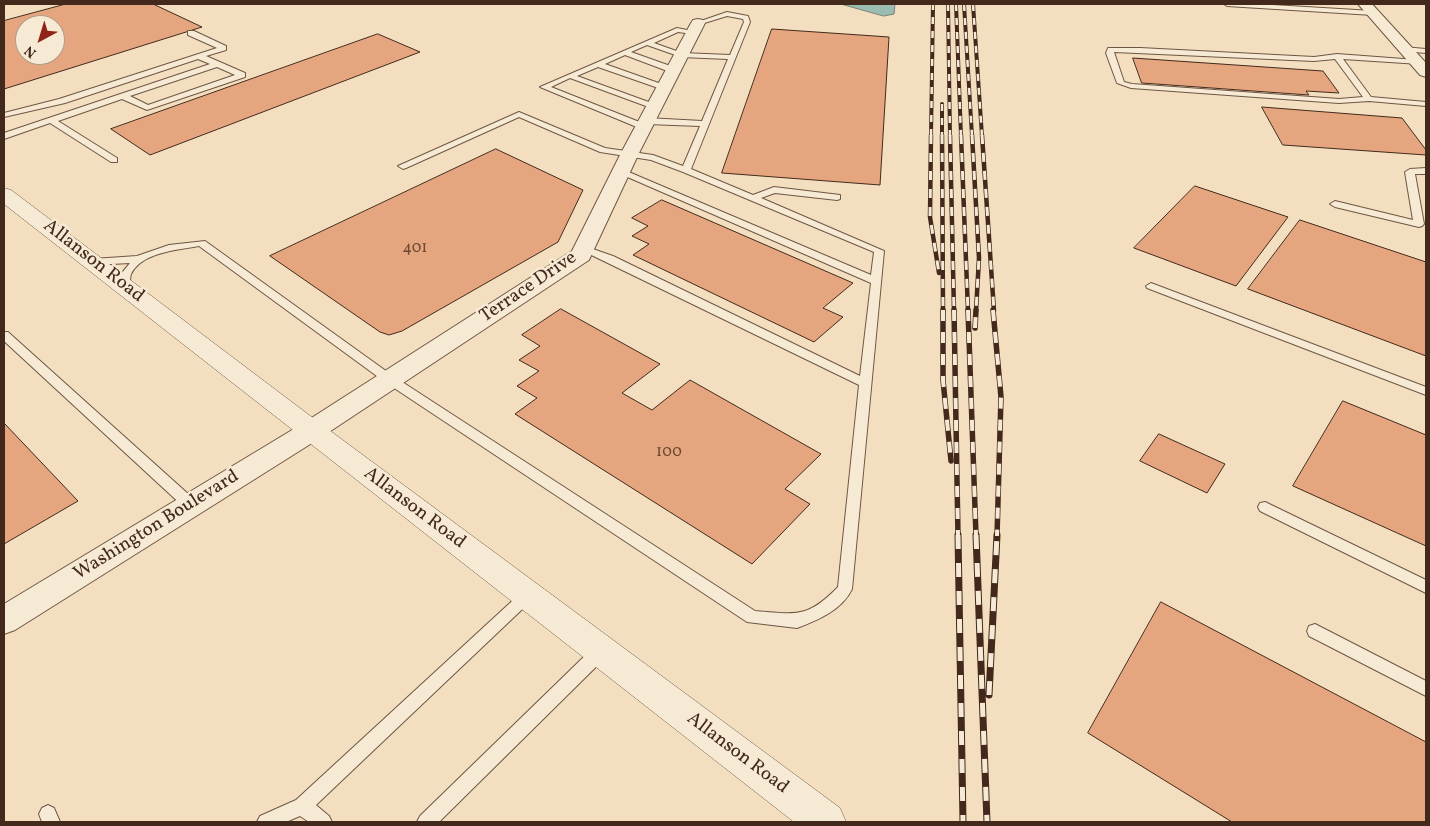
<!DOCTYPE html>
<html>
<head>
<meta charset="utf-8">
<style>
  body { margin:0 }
  #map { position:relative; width:1430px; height:826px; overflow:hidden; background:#f3dfbf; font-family:Vollkorn,serif }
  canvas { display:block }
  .frame { position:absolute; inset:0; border:5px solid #42291b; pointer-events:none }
  .north { position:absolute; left:15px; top:15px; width:50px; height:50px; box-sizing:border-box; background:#f7ead5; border:1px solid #af9d8b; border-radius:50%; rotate:219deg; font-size:14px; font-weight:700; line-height:20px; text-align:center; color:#42291b }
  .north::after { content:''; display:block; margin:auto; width:18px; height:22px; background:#8f2418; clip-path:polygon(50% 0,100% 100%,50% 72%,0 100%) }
</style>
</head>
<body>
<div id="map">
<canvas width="1430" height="826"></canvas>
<div class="frame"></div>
<div class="north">N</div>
</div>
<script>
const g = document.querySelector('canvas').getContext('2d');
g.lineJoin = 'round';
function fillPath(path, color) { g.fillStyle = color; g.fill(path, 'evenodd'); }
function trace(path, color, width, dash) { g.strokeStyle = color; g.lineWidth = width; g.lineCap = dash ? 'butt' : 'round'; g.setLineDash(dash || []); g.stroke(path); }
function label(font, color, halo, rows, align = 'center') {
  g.font = font + ' Vollkorn,serif'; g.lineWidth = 5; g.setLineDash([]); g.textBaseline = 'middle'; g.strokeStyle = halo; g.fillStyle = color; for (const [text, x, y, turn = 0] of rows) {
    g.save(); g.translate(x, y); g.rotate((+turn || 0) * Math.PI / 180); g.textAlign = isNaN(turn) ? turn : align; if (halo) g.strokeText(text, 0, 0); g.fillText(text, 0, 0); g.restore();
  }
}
const water = new Path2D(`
  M841,4h54l-1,10 -10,2z`);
fillPath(water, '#9bbdb1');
trace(water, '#778275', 1);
const building = new Path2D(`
  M66,4h87l49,23 -198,62v-68zM25,25h30v30h-30z
  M772,29l117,8 -9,148 -158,-12z
  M378,34l42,18 -270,103 -39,-26z
  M1133,58l190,13 16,22 -33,-2 3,4 -167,-12z
  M1262,107l140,11 24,32v5l-143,-10z
  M496,149l87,41 -25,52 -156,89 -13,4 -9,-3 -110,-76z
  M1195,186l93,31 -52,69 -102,-38z
  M662,200l191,83 -30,25 20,9 -29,25 -181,-87 16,-11 -17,-8 16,-10 -16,-8z
  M1300,220l126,42v94l-178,-67z
  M561,309l99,55 -38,29 30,17 38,-30 131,74 -36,35 25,15 -58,60 -237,-150 22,-16 -20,-12 22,-15 -20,-11 21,-14 -18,-11z
  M1343,401l83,34v111l-133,-60z
  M4,423l74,78 -74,43z
  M1159,434l66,30 -18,29 -67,-32z
  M1161,602l265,140v80h-194l-144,-89z`);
fillPath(building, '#e5a67f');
trace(building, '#42291b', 1);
const service = new Path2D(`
  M1224,4h32l117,7 3,2 -3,2 -146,-9z
  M727,12l21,4 2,6 -59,147 62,26 21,-8 66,8v4l-3,1 -62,-7 -14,5 123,53 -32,338c-10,21 -34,31 -55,39l-50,-6 -362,-240 -186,-136c-21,4 -57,6 -68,28 -1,3 -1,9 -2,12l-5,3 -5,-3 2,-12 9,-11 -37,2 -5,-3 5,-3 44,-3 32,-11 36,-4 188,135 362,235c41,3 52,8 83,-24l21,-202 -280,-136 5,-3 29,10 247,120 11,-93 -255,-111 2,-2h6l247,105 3,-23 -191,-80 -32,-12 -51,-8 -81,-35 -113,51 -3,1 -5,-3 121,-54 86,36 48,7 30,11 17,-40 -53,-2 -4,-3 4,-3 55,3 26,-62 -47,-2 -34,-12 -16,7 45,16v4h-6l-45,-17 -20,9 62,22v4h-3l-66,-23 -21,9 80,29v4h-3l-84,-31 -19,9 96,38v4l-3,1 -104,-43 137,-59 20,4 -4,2 -15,-2 -24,11 28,10 48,2 14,-33 -1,-3 -16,-3 -29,9 -3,-2z
  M188,31h6l32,15v4l-20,6 39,17v4l-98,33 -25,-11 -64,22 59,37v4h-6l-61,-39 -46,16v-6l206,-69 -12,-5 -133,44 -61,14v-4l55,-14 158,-51 -29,-13zM217,67l18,8 -87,30 -18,-9z
  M1403,47l23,2v4l-23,-2z
  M1108,48h32l174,9 23,-3 80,6h3v4l-77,-5 28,38 55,5v4l-57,-5 -30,2 -208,-15 -14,-5 -11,-30zM1114,52l200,9 21,-2 28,38 -24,2 -207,-15 -8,-2z
  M1426,168v6h-11l9,50 -2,2 -3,1 -84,-20 -5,-3 5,-3 78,19 -8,-48 5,-3z
  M1151,283l275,104v8l-279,-107 -1,-2z
  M4,332h4l188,169 2,4 -2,4 -5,1 -5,-1 -182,-168z
  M1265,502l161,78v13l-166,-82 -2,-4 2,-4z
  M528,589l5,2 3,4 -3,4 -217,206 13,11 3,6h-23l-9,-6 -14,6h-29l3,-6 36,-16 227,-209z
  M1315,624l111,57v15l-117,-60 -2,-5 2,-5z
  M601,644l6,2 2,5 -2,5 -168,166h-22l3,-6 175,-170z
  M48,805l6,3 6,14h-18l-3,-8 3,-6z`);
const minor = new Path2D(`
  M1358,4h14l54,59v14l-6,-2z
  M698,19l5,1 2,3 -66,130 -50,107 -269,178 -305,192 -11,4v-30l298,-180 270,-173 49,-98 70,-130 2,-3z`);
const tertiary = new Path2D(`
  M4,188l7,2 310,234 519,384 6,14h-52l-790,-618z`);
trace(service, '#6e5644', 2);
trace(minor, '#6e5644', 2);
trace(tertiary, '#6e5644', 1);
fillPath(service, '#f7ead5');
fillPath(minor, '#f7ead5');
fillPath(tertiary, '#f7ead5');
const railFar3 = new Path2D(`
  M948,4l2,132
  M956,4l5,132
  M964,4l8,132
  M973,4l9,132
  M942,104v32
  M931,136l2,-132`);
const railFar2 = new Path2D(`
  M931,135l-1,82 9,56
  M942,135l1,176
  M950,135l4,176
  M961,135l7,176
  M972,135l7,123 -3,53
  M982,135l12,176`);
const railFar1 = new Path2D(`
  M943,310v70l8,81
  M954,310l4,226
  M968,310l8,226
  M993,310l8,87 -4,139
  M975,328l1,-18`);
const rail = new Path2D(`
  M958,535l5,287
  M976,535l11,287
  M989,695l8,-160`);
trace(railFar3, '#42291b', 4);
trace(railFar2, '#42291b', 4.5);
trace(railFar1, '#42291b', 5.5);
trace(rail, '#42291b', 7);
trace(railFar3, '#f7ead5', 2.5, [7]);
trace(railFar2, '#f7ead5', 3, [9]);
trace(railFar1, '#f7ead5', 4, [11]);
trace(rail, '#f7ead5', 5, [14]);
label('16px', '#6b4834', null, [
  ["401",415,249],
  ["100",669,453]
]);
label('19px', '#42291b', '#f7ead5', [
  ["Allanson Road",93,262,38],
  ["Terrace Drive",529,288,-34],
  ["Allanson Road",414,509,37],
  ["Washington Boulevard",157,526,-32],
  ["Allanson Road",737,754,37]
]);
</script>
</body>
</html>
